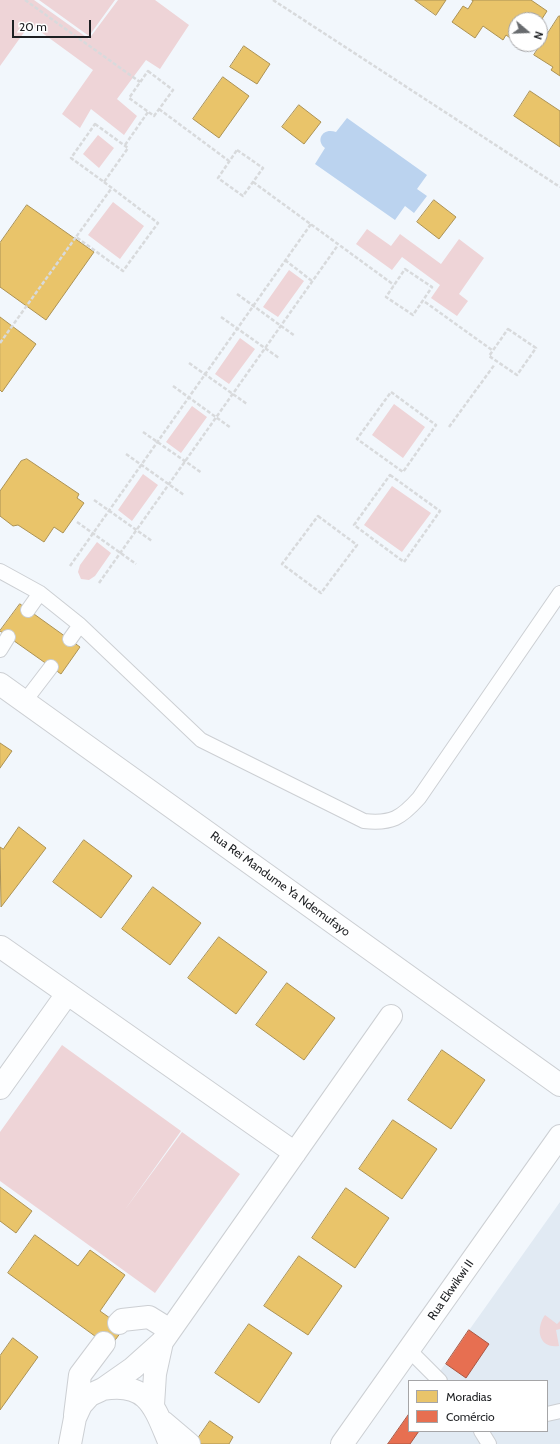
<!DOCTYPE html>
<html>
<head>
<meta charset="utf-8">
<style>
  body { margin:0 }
  #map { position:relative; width:560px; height:1444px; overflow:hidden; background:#f2f7fc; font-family:Cabin,sans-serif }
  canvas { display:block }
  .legend { position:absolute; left:408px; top:1380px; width:140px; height:52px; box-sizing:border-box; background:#fff; border:1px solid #a5a5a7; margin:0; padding:5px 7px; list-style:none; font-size:12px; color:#1d1f22 }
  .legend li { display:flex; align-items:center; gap:8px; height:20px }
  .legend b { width:20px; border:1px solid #a5a5a7 }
  .north { position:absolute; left:508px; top:12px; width:40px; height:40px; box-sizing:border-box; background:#fff; border:1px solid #a5a5a7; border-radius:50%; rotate:109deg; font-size:11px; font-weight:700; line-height:16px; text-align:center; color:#1d1f22 }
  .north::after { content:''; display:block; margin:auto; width:14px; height:18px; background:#686b6e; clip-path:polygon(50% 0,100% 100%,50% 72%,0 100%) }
  .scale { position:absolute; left:12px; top:20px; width:79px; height:18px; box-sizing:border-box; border:2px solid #1d1f22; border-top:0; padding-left:5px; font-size:12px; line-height:14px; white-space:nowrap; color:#1d1f22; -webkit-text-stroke:3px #fff; paint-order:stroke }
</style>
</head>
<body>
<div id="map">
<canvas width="560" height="1444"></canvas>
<ul class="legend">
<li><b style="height:11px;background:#e9c46a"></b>Moradias</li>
<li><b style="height:11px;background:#e76f51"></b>Comércio</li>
</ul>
<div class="north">N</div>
<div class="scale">20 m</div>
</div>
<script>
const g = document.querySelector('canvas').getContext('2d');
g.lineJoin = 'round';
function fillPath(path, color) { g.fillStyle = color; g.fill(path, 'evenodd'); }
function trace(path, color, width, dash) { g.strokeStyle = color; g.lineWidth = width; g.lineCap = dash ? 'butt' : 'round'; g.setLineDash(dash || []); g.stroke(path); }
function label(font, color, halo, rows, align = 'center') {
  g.font = font + ' Cabin,sans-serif'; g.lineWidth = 4; g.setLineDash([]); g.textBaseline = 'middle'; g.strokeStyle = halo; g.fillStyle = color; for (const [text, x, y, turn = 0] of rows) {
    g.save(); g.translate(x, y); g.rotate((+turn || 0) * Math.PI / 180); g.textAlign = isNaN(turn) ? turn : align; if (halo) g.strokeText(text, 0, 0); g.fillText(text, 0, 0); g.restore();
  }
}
fillPath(new Path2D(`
  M560,1202v242h-172l21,-30v17h138v-50h-114z`), '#e1eaf3');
fillPath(new Path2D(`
  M0,0h34l55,39 29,-39h37l34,25 -29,44 -14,-9 -29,39 20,17 -13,19 -33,-26 -11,19 -18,-14 31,-44 -63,-46 -30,42z
  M39,0h76l-26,36z
  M98,135l16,13 -15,20 -16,-14z
  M113,202l31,24 -24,33 -32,-24z
  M367,229l24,17 9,-12 41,30 18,-25 25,19 -25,36 9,7 -11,15 -26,-18 9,-13 -38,-28 -10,13 -36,-26z
  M289,270l15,11 -26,36 -15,-10z
  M240,338l15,11 -26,35 -14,-10z
  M394,404l31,23 -22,31 -31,-23z
  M192,406l15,11 -26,36 -15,-11z
  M143,474l15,11 -26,36 -14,-11z
  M392,486l39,27 -29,39 -38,-27z
  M97,542l14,11 -16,23 -6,4 -8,-1 -3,-7 2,-7z
  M62,1045l119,86 -57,80 58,-79 58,42 -85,119 -155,-112v-49z
  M545,1315l12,9 3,-3v8l-4,1 3,16c-20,3 -24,-17 -14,-31z`), '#eed4d7');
fillPath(new Path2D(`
  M347,118l80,57 -10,14 10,7 -13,17 -9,-7 -10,14 -80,-56 10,-16c-10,-8 -2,-21 11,-16z`), '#bbd3ef');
const homes = new Path2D(`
  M415,0h31l-10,15z
  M472,0h59l16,11 -7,11v-2h-24v22l-10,-7 -3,5 -20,-14 -8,12 -23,-16 11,-16 5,3 5,-8z
  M559,16h1v60l-9,-6 2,-3 -19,-12z
  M244,46l26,18 -13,20 -27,-17z
  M223,77l26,19 -30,42 -26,-19z
  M530,91l30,20v36l-46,-31z
  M299,105l22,17 -17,22 -22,-17z
  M434,200l22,17 -17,22 -22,-17z
  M27,205l67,47 -48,68 -46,-33v-44z
  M0,317l36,27 -34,48 -2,-2z
  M27,459l52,35 -2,4 7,5 -21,30 -9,-6 -10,15 -26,-17 -5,1 -13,-10v-25l21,-30z
  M20,604l60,43 -19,27 -61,-43z
  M0,743l12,8 -12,17z
  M19,827l27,21 -45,59 -1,-60 3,2z
  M84,840l48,36 -31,42 -48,-36z
  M153,887l48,36 -31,42 -48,-36z
  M219,937l48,35 -31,42 -48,-36z
  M287,983l48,35 -31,42 -48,-35z
  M442,1050l43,30 -34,49 -43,-29z
  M393,1120l44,29 -35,50 -43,-30z
  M0,1187l32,24 -16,22 -16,-12z
  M346,1188l43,30 -34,50 -43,-30z
  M35,1235l43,31 12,-16 35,25 -25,36 24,17 -14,19 -102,-74z
  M299,1256l43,30 -34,49 -44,-29z
  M249,1324l43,29 -33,50 -44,-30z
  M13,1338l25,19 -38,53v-54z
  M210,1421l23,16 -4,7h-35z`);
fillPath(homes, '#e9c46a');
trace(homes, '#ac9254', 1);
const shops = new Path2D(`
  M469,1330l20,14 -23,34 -20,-14z
  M409,1414v17h10l-9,13h-22z`);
fillPath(shops, '#e76f51');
trace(shops, '#aa5743', 1);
const lane = new Path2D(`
  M0,571l40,22 40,32 121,115 163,81c28,3 37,-3 55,-23l141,-205
  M28,610l12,-17
  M70,639l10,-14
  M0,650l8,-13
  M25,701l26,-34
  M408,1349l32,32
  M547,1414l13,-3
  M481,1431l8,13`);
const street = new Path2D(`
  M1,947l294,206
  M0,1088l67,-94
  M119,1323l3,-3 27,-3 21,13
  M103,1389c46,-8 52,20 67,55
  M153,1405l2,-31 7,-32
  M75,1415l5,-40 24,-32
  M163,1422l26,22
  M70,1444l5,-26 6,-13 9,-10 13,-6 30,-21 29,-26 229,-326`);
const secondary = new Path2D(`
  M0,684l560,401
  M342,1444l218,-308`);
trace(lane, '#cccfd3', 16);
trace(street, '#cccfd3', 24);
trace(secondary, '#cccfd3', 24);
trace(new Path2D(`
  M25,0l115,82
  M273,0l287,187
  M148,71l25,19 -19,26 -25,-18z
  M159,109l70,52
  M95,124l33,24 -24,34 -33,-24z
  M125,145l23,-33
  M237,150l26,18 -20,28 -25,-18z
  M104,182l54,41 -35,48 -47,-34 35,-48
  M253,182l141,103
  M285,260l27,21
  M405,269l27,18 -19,28 -27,-18z
  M237,294l58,42
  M425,302l67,48
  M221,317l58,41
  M508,329l28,19 -19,27 -28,-19z
  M0,343l76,-106
  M189,363l58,41
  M173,386l58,42
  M391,392l45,33 -33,47 -46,-33z
  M449,427l46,-63
  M143,432l59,41
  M126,454l58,41
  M390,475l50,36 -36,51 -50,-37z
  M94,500l58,41
  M318,516l39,29 -36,48 -39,-29z
  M77,522l59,42
  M70,566l241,-342
  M99,583l239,-338`), '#d8dadc', 2.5, [4, 2]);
trace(lane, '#fdfeff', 14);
trace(street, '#fdfeff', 22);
trace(secondary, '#fdfeff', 22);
label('12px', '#1d1f22', '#fff', [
  ["Rua Rei Mandume Ya Ndemufayo",280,884,36],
  ["Rua Ekwikwi II",451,1290,-55]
]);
</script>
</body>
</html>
